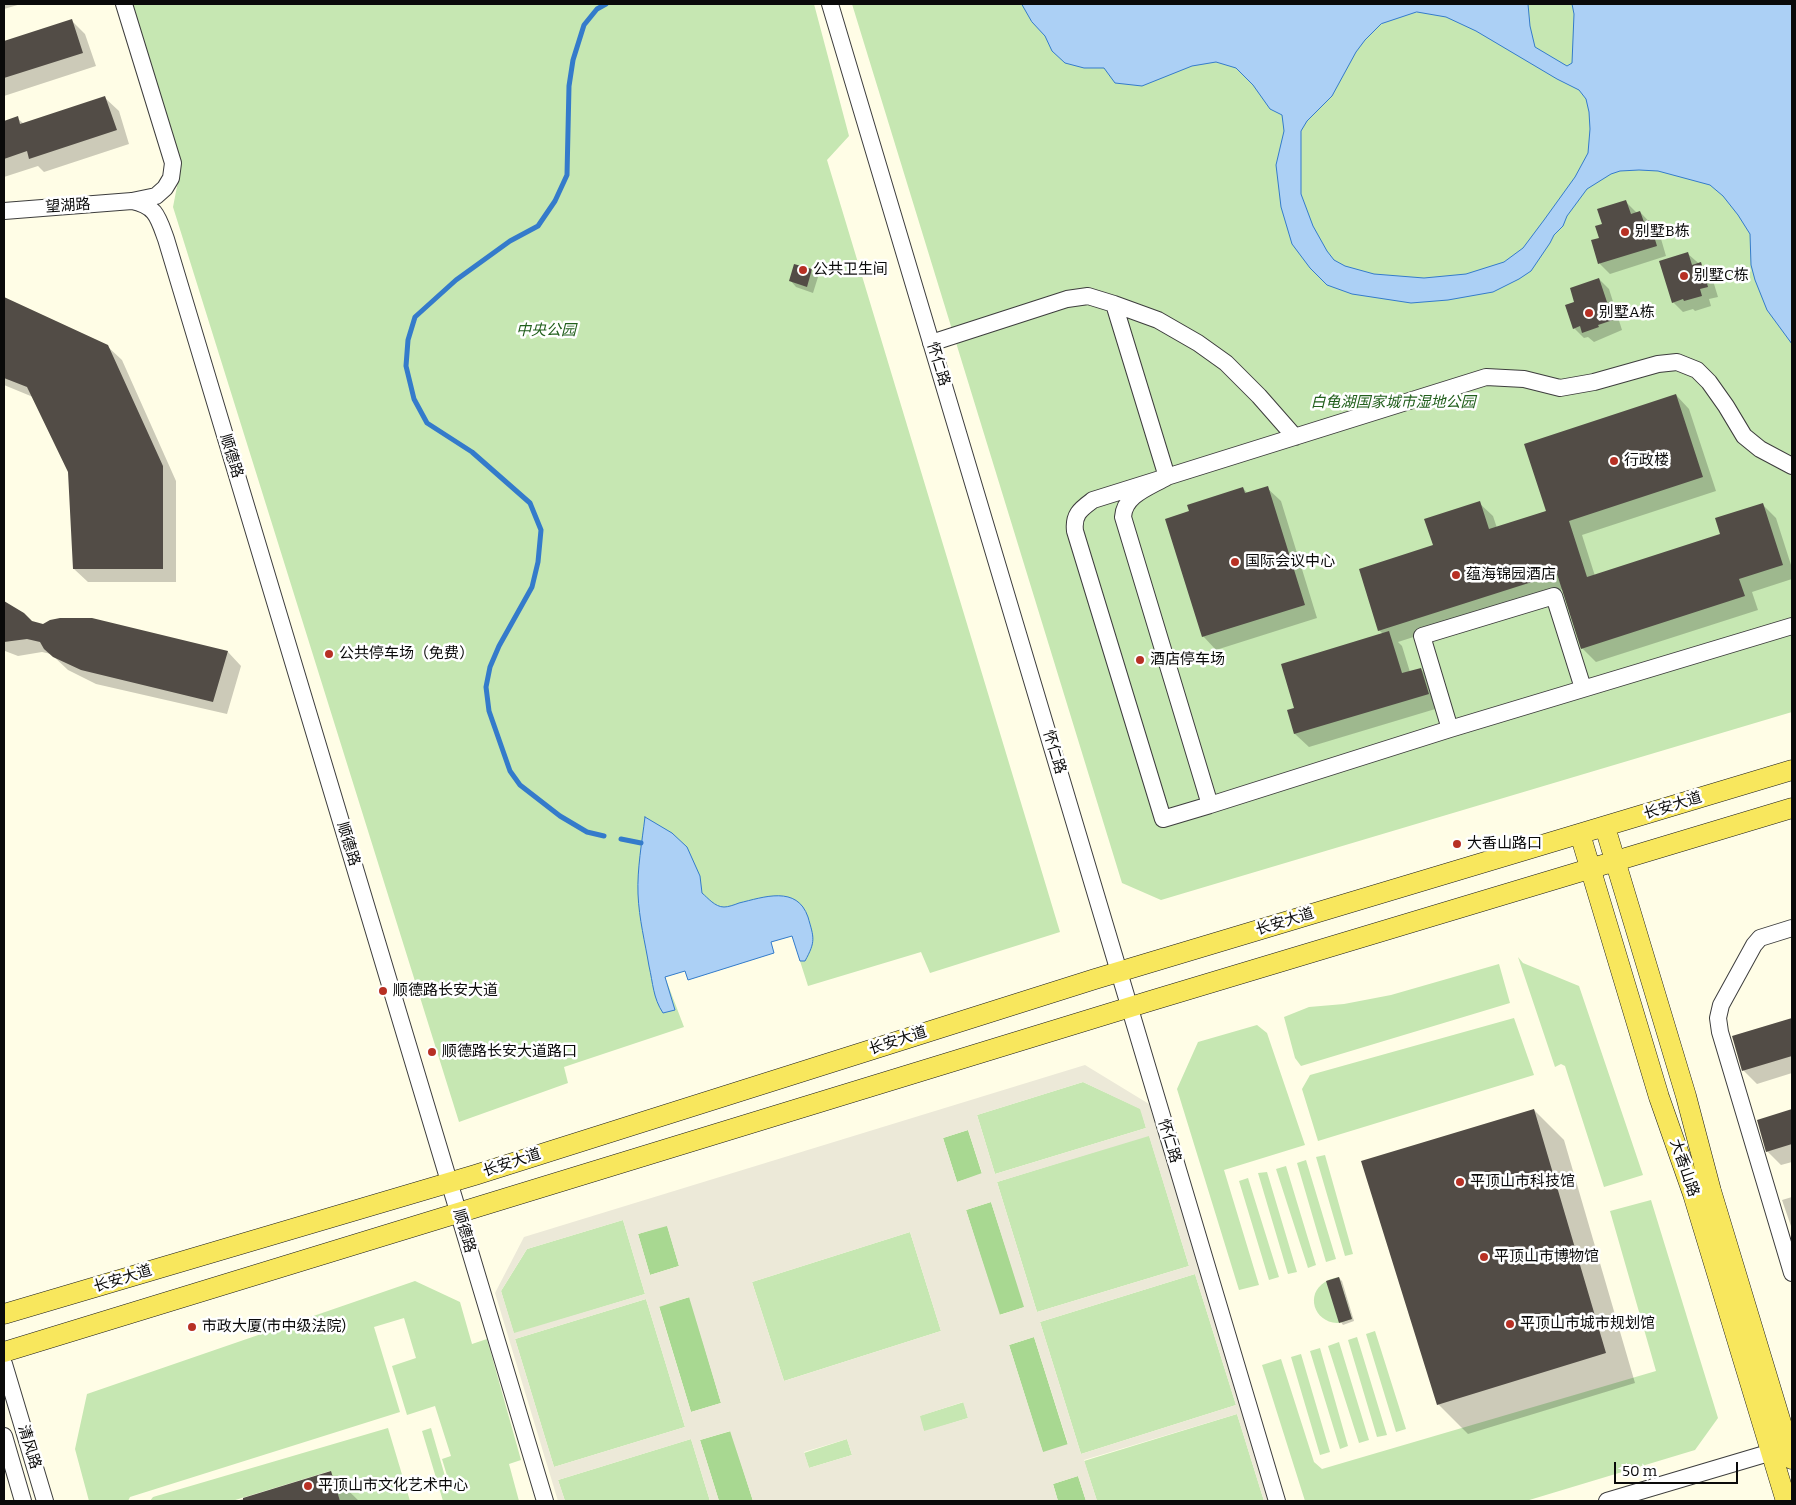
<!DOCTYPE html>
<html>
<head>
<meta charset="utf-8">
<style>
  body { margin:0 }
  #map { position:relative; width:1796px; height:1505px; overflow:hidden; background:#fffde6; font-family:Bitter,serif }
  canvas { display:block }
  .frame { position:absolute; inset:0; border:5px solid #0a0a0a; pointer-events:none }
  .scale { position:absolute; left:1614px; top:1462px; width:124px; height:22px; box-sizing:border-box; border:2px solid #0a0a0a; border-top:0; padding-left:6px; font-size:15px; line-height:18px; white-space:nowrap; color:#0a0a0a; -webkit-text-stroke:4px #fff; paint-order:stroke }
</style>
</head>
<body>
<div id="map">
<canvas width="1796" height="1505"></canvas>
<div class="frame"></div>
<div class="scale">50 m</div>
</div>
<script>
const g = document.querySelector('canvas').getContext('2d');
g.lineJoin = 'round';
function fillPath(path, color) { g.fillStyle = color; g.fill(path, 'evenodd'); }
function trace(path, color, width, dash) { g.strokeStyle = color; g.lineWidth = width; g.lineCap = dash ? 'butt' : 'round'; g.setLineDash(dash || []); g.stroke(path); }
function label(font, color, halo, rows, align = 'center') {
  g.font = font + ' Bitter,"Noto Sans SC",serif'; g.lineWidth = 5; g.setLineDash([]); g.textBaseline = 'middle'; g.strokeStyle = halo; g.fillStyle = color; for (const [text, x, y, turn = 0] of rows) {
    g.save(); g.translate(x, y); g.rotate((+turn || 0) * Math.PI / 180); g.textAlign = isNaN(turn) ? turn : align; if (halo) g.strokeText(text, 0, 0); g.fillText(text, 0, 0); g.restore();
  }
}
fillPath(new Path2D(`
  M133,4h681l35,132 -22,24 233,772 -130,41 -9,-21 -113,34 -16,-50 -21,6 3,11 -86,27 -3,-9 -20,6 19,50 -120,40 4,16 -109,39 -286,-915 8,-41z
  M852,4h940v708l-631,188 -39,-17z
  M1518,957l5,6 56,23 64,189 -39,12 -39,-121 -4,-2 -6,3z
  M1499,964l11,39 -209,63 -6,-8 -11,-41 25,-10 35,-3 47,-9z
  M1514,1018l20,57 -216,66 -16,-52 8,-14z
  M1257,1025l10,8 38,112 -81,25 35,115 -20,5 -62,-201 21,-47z
  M1083,1082l58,27 5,19 -151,46 -18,-59z
  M1149,1135l40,131 -152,46 -40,-130z
  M1325,1155l28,99 -8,2 -29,-99z
  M1306,1160l30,99 -10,3 -29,-99z
  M1286,1166l30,99 -8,3 -32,-99z
  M1267,1172l30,100 -9,2 -30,-101z
  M1248,1178l31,99 -10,3 -30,-99z
  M1651,1200l67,218 -23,32 -169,51h-221l-43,-136 19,-6 33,103 8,7 334,-98 -46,-160z
  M623,1220l22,74 -131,40 -13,-43 26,-42z
  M910,1232l31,99 -157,50 -32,-99z
  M1195,1274l41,131 -155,49 -41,-132z
  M1339,1277l13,42c-5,1 -10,4 -15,4 -23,-1 -32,-29 -12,-41 4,-3 10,-4 14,-5z
  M415,1281l45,21 12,42 15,-5 34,121 -12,4 10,37h-76l-21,-70 9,-3 16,55 2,-1 -7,-23 9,-3 -16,-50 -28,9 -15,-49 24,-8 -12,-40 -30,9 26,85 -270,85 -2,4h-39l-14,-52 12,-55z
  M646,1299l39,128 -131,40 -39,-128z
  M1375,1331l31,98 -10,3 -30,-98z
  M1357,1337l30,98 -10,2 -29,-97z
  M1339,1342l30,98 -10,3 -31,-97z
  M1320,1348l28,98 -8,3 -30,-98z
  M1301,1354l29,98 -10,3 -29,-98z
  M964,1402l4,16 -44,14 -5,-16z
  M1237,1414l27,87h-167l-13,-40z
  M388,1428l22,73h-70l-10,-30 -98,30h-82l3,-4z
  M691,1439l19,62h-145l-7,-21z
  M847,1439l5,16 -43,13 -5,-15z`), '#c6e7b2');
fillPath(new Path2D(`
  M968,1130l14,44 -25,8 -14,-44z
  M991,1202l34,105 -26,8 -33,-105z
  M667,1225l12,41 -29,9 -12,-41z
  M690,1297l31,106 -30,9 -32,-106z
  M1034,1337l34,108 -25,8 -34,-108z
  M731,1431l22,70h-34l-19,-61z
  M1078,1476l8,25h-28l-5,-17z`), '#a8d891');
fillPath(new Path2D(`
  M1085,1065l64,39 120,397h-5l-27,-87 -153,46 13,41h-11l-8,-25 -25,8 5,17h-305l-23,-70 -30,9 19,61h-9l-19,-62 -133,41 7,21h-7l-63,-208 29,-56zM1083,1082l57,27 6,19 -151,46 -18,-59zM968,1130l14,43 -25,9 -14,-44zM1149,1136l40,130 -152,46 -40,-130zM991,1202l33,105 -24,8 -34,-105zM623,1220l22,74 -131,39 -13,-42 26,-42zM667,1226l12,40 -29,9 -12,-41zM910,1232l31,99 -157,50 -32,-99zM1195,1274l41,131 -155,49 -41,-132zM689,1297l32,106 -30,9 -32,-105zM646,1299l39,128 -131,40 -39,-128zM1034,1337l34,107 -25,8 -34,-107zM963,1402l5,16 -44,13 -4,-15zM847,1439l5,16 -43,13 -5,-16z`), '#ece9d8');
const water = new Path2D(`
  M1022,4h506l2,22 5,21 32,19 5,-3 2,-49 -2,-10h220v340l-25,-34 -12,-30 -4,-15 -1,-31 -12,-19 -15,-19 -13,-11 -52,-14 -19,-1 -19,1 -9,3 -24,15 -20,27 -4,10 -9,9 -4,8 -19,28 -12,8 -26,13 -45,8 -37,3 -59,-9 -25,-9 -17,-17 -18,-24 -11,-37 -5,-42 8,-34 -2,-16 -12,-6 -17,-24 -17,-17 -20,-6 -24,4 -50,20 -27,-3 -11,-15h-20l-19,-5 -13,-12 -7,-15 -13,-14zM1417,12l29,5 30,14 81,48 22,11 7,9 3,13 1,17 -2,24 -13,24 -31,43 -21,28 -19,14 -38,12 -42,4 -50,-4 -29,-8 -11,-6 -7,-9 -14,-25 -12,-32v-63l6,-10 25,-25 24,-44 9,-12 16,-16z
  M645,817l27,16 15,14 13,29 2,17c6,5 13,14 22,14 4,0 10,-2 15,-4 25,-6 58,-18 69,14 6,21 8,24 -3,44h-5l-8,-25 -21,6 3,11 -86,27 -3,-9 -20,6 10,33 -12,3c-10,-15 -10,-30 -14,-47 -4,-24 -10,-47 -11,-72 -1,-25 4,-52 7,-77z`);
fillPath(water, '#acd0f5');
trace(water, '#347bcb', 1);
fillPath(new Path2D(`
  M4,4h17l-17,5z
  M72,21l13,13 11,32 -92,30v-53z
  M105,98l14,13 10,33 -85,28 -6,-6 -34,11v-55l13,-4 7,6z
  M1626,202l11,11 3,-1 19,20 7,24 -56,18 -10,-10v-25l3,-15z
  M1688,254l23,20 7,23 -9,2 2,7 -16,5 -2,-2 -10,3 -10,-10z
  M811,271l7,6 -5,16 -17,-6 -6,-7z
  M1599,279l10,10 13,41 -28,12 -6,-5 -4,1 -10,-10 2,-25z
  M4,298l103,48 15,14 54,121v101h-88l-14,-13 -5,-98 -36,-74 -29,-12z
  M1676,395l13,14 27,82 -134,44 13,41 127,-41 41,-30 13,13 16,50v11l-40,13 6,18 -162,52 -14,-14 -19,-59 -165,53 4,4 8,26 11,-3 13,14 8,24 -133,40 -14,-13v-25l88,-75 -4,-4 56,-84 44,-43 14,13 4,12 50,-17z
  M1243,488l5,6 19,-6 14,13 36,117 -101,32 -13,-14 -12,-124z
  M4,605l7,1 21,16 11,4 49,-7 136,33 13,14 -14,48 -131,-30 -28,-14 -17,-16 -9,-2 -24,4 -13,-5z
  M1792,1019v54l-35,11 -13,-13 -11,-34z
  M1534,1110l30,30 71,243 -167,51 -30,-30z
  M1792,1110v52l-11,3 -14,-14 -9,-30z
  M1792,1197v32l-10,-29z
  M1339,1278l3,3 12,40 -11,4 -2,-3z
  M330,1473l29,28h-123z`), '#0003');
trace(new Path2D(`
  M604,836l-17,-4 -27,-16 -40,-31 -10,-14 -21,-60 -3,-24 4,-20 9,-21 33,-59 6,-25 3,-32 -11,-27 -58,-51 -45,-29 -13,-24 -8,-33 2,-26 7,-23 41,-37 54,-39 28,-15 17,-25 12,-26 2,-89 4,-26 11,-35 13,-16 9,-5
  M621,839l20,4`), '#347bcb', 5);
fillPath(new Path2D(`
  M72,19l11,34 -79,25v-37z
  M105,96l12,34 -88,29 -2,-8 -23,8v-38l14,-5 2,8z
  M1626,200l5,14 9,-3 4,11 5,-2 8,26 -59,18 -7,-24 8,-2 -4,-12 7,-2 -5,-15z
  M1688,252l4,13 9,-3 7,25 -8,2 2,7 -18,5 -1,-2 -11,4 -13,-42z
  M794,264l18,5 -5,18 -18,-6z
  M1599,278l14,42 -15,5 1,2 -17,6 -2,-7 -7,3 -8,-24 9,-3 -4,-14z
  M4,297l104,48 55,121v103h-90l-5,-97 -41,-85 -23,-9z
  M1676,394l27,83 -134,44 18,56 133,-43 -5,-16 48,-15 20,62 -44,14 6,17 -164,53 -24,-75 -179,57 -19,-62 74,-24 -9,-26 56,-18 9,28 57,-18 -22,-67z
  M1268,486l37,119 -103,32 -37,-118 24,-8 -2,-6 56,-18 2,6z
  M4,601l20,12 8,8 11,3 7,-4 10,-2h32l136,33 -15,51 -132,-32 -28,-13 -9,-8 -4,-7 -13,-3 -23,3z
  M1389,631l13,42 19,-5 8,26 -135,40 -7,-24 7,-2 -13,-44z
  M1792,1018v38l-50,15 -10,-35z
  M1534,1109l72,244 -169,52 -76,-244z
  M1792,1109v35l-26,8 -9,-32z
  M1339,1277l13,42 -13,4 -13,-42z
  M331,1471l9,30h-97v-3z`), '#524c46');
const minor = new Path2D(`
  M830,4l447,1497
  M132,201c24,5 26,16 34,38l379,1262
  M4,211l128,-10 24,-5 9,-8 6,-10 2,-15 -49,-159
  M1114,304l53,173
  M931,343l136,-44 21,-3 26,8 44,16 40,23 28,20 33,33 36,41
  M1167,477c-17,10 -43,18 -44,40l87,288 -47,14 -88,-288c-2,-17 6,-22 18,-31l393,-123 38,2 36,9 34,-6 64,-18 19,-2 20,8 12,12 17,24 18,30 16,13 32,17
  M1450,729l-28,-93 132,-40 29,92
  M1210,805l240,-76 342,-103
  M1792,928l-32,10 -6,7 -33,60 -3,13 2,14 72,241
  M4,1364l41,137
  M4,1436l19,65
  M1607,1501l175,-52`);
const major = new Path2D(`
  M1605,827l81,269 25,95 81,268
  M1580,834l79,263 34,97 93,307
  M4,1314l471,-139 620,-196 697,-209
  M4,1352l1146,-351 642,-193`);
trace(minor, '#3d3d3d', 18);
trace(major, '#1b1b1b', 21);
trace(minor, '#fff', 16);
trace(major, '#f8e75d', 20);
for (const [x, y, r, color] of [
  [1625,232,5,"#b73024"],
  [803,270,5,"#b73024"],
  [1684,276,5,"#b73024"],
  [1589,313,5,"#b73024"],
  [1614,461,5,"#b73024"],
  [1235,562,5,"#b73024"],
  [1456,575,5,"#b73024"],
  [329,654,5,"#b73024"],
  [1140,660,5,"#b73024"],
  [1457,844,5,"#b73024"],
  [383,991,5,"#b73024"],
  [432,1052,5,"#b73024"],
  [1460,1182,5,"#b73024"],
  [1484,1257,5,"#b73024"],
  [1510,1324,5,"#b73024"],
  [192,1327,5,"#b73024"],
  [308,1486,5,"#b73024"]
]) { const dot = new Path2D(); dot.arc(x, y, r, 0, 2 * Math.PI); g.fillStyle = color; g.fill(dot); trace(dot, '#fff', 2); }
label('15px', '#0a0a0a', '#fff', [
  ["望湖路",68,206,-4],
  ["怀仁路",938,364,73],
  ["顺德路",231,456,73],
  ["怀仁路",1054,752,73],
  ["长安大道",1673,806,-17],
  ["顺德路",348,844,73],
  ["长安大道",1285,922,-17],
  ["长安大道",898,1041,-18],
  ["怀仁路",1169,1141,73],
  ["长安大道",512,1163,-18],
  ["大香山路",1684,1168,71],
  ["顺德路",464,1231,74],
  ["长安大道",123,1279,-17],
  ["清风路",29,1447,73]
]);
label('15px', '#0a0a0a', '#fff', [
  ["别墅B栋",1635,232],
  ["公共卫生间",813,270],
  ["别墅C栋",1694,276],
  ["别墅A栋",1599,313],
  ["行政楼",1624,461],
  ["国际会议中心",1245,562],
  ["蕴海锦园酒店",1466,575],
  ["公共停车场（免费）",339,654],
  ["酒店停车场",1150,660],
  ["大香山路口",1467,844],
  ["顺德路长安大道",393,991],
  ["顺德路长安大道路口",442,1052],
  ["平顶山市科技馆",1470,1182],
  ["平顶山市博物馆",1494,1257],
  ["平顶山市城市规划馆",1520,1324],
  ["市政大厦(市中级法院)",202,1327],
  ["平顶山市文化艺术中心",318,1486]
], 'left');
label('italic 15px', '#215f1c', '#fff', [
  ["中央公园",546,331],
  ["白龟湖国家城市湿地公园",1393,403]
]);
</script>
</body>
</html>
